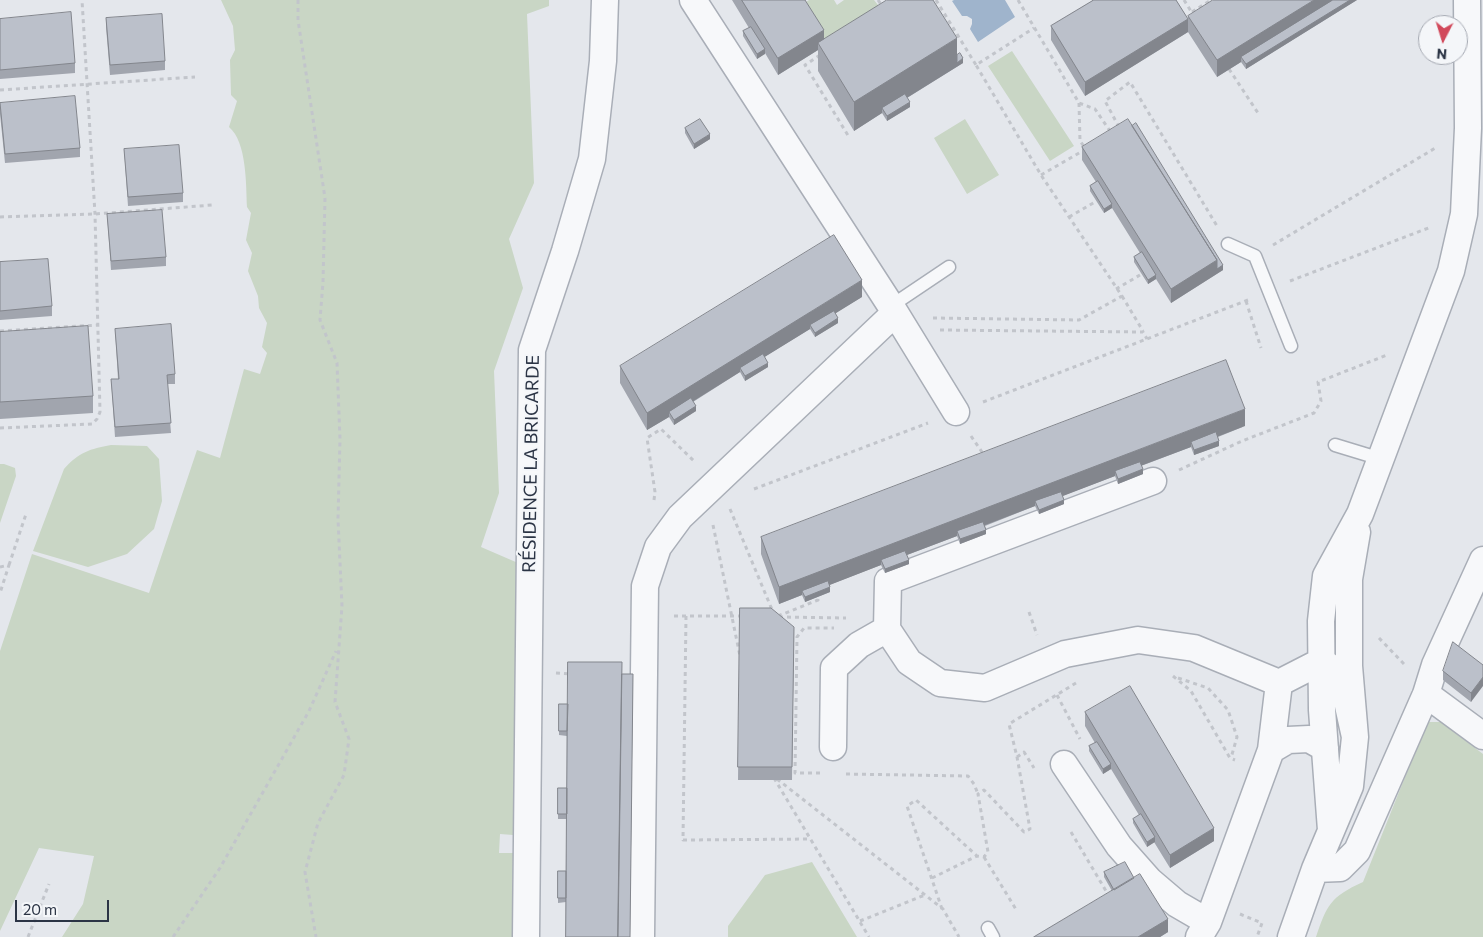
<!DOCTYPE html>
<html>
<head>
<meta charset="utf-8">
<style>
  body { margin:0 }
  #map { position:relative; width:1483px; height:937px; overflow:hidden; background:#e4e7ec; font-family:Commissioner,sans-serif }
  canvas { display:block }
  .north { position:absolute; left:1418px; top:15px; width:50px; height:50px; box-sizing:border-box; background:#f4f6f9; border:1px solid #a4a8b1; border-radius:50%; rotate:185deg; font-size:14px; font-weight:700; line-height:20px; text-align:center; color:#2b3445 }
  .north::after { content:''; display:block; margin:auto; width:18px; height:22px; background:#d1495b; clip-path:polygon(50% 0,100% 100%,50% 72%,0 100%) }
  .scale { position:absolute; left:15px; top:900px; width:94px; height:22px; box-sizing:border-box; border:2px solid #2b3445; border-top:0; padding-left:6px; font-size:15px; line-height:18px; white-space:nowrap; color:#2b3445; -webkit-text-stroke:4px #f4f6f9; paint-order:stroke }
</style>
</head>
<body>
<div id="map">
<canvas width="1483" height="937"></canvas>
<div class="north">N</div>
<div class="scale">20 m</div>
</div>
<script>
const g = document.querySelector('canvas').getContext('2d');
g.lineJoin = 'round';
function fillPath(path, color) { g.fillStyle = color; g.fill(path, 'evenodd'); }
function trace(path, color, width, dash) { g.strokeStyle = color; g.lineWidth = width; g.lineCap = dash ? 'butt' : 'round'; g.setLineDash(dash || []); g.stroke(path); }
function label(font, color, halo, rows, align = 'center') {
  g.font = font + ' Commissioner,sans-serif'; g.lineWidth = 4; g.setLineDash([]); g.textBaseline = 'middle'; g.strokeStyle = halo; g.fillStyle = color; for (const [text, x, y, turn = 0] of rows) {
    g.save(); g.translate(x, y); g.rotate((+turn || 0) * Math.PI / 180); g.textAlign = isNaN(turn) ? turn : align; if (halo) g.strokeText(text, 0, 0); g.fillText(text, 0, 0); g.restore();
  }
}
fillPath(new Path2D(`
  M221,0h328v6l-22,8 7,169 -25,56 14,49 -29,83 5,122 -18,54 37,16 -5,272 -13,-1 -1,19h14l-1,84h-450l21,-33 11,-48 -55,-8 -39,83v-280l32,-97 117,39 48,-143 23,8 24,-89 16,5 7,-21 -5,-6 5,-24 -8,-15 -1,-12 -10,-25 4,-18 -6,-13 5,-27 -4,-6c-1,-22 0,-65 -18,-80l8,-26 -6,-6 -1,-35 5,-10 -2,-24z
  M809,0h25l3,5 7,-5h30l8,10 -58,37 -25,-40z
  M1012,51l62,95 -24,15 -62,-95z
  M965,119l34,56 -32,19 -33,-56z
  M111,445l36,1 12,13 3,42 -8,28 -27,25 -39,13 -55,-16 31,-82c15,-17 26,-20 47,-24z
  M0,464h4l11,4 1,8 -16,47z
  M1427,722h14l42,32v183h-167c11,-32 14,-40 47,-55z
  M812,862l45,75h-129v-11l37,-51z`), '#c9d6c5');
fillPath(new Path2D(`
  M954,0h51l10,17 -37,25 -8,-13 2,-5v-5l-5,-3h-5l-10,-15z`), '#9fb4cc');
const lane = new Path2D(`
  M1228,244l27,12 36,90
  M891,306l58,-39
  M1335,445l46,14
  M988,928l5,9`);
const street = new Path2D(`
  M693,0l198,306 65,106
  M887,629l1,-48 265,-100
  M1426,694l57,42
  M833,747l1,-79 25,-23 28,-16 22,33 31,21 45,5 80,-34 73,-14 56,8 85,35 43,-22 13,10 12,30 8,36
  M1271,750l17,-10 21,-1 16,9
  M1064,764l55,82 31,35 27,23 31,18
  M1331,830l-9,-120 -1,-89 5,-45 34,-62 91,-243 13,-57 4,-86 -1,-128
  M1315,869l25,-1 17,-17 69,-157 9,-29 48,-105
  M526,937l6,-587 33,-99 27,-92 11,-98 2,-61
  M641,937l4,-351 13,-39 22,-30 215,-204
  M1199,937l9,-15 63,-172 8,-67
  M1291,937l24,-68 35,-83 5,-49 -6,-71v-87l8,-47`);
trace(lane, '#a9aeb7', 15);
trace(street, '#a9aeb7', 29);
trace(new Path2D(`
  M298,0v20l27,178 -2,84 -3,38 17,43 3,76 -2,80 4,87 -7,96 14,37 -5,36 -26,48 -13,49 11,65
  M878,0l5,7
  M936,0l40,65
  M1018,0l61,103 16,6 17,25
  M1184,0l10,16
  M1192,12l19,-12
  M820,55l-15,10 44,72
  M1229,69l29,44
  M0,90l195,-13
  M1119,127l-14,-26 25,-19 87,144
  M1041,175l45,-26 -6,-8 -1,-38
  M0,217l95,-3 117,-9
  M1069,217l26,-15
  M1273,245l164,-98
  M1290,281l141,-54
  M1116,289l24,-14
  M1122,296l21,35
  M1246,301l15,47
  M933,318l146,2 43,-24 -81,-121 -65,-110 58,-37
  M940,330l203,2 4,7
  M0,331l98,-6
  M983,402l265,-102
  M0,428l92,-4 5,-5 3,-7 -5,-198 -13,-214
  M971,436l13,19
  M1179,470l63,-29 72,-28 7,-12 -3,-19 69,-27
  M754,489l174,-66
  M654,500l1,-8 -8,-54 14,-9 34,33
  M730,509l43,103
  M713,525l27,131
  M9,565l17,-51
  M0,567l9,-2 -9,28
  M1029,612l8,23
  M674,616h69
  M686,616l-3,224 128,-1
  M778,616l40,-16 -1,-3
  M779,617l67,1
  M1379,638l25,26
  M556,673l14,1
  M1173,676l18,15 39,67 5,2
  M1178,678l30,10 20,22 9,27 -6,21
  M1057,695l23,44
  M1017,757l7,-5 10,16
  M820,773h-25l2,-136 7,-9h30
  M846,774l122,2 6,8 4,10
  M774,778l95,159
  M777,779l166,130 16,28
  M1071,832l38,64
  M984,857l33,54
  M932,878l45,-22 7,1 4,-5 -10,-58 6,-4 40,42 6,-3 -13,-72 -8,-33 67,-41
  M942,909l-35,-103 9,-6 61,56
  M1240,914l22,9 -5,14
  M860,921l65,-26
  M28,937l21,-53
  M173,937l47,-69 89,-157 27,-60`), '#c2c5cb', 3, [4, 4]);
trace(lane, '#f7f8fa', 12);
trace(street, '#f7f8fa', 26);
fillPath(new Path2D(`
  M732,0h73l19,39 133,16 6,8 -56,35 3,9 -23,14 -5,-8 -28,18 -36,-60v-21l-40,25 -13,-22 -8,6 -14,-23v-5l6,-3z
  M1092,0h84l12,19v-3l169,-16 -111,69 -5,-7 -24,15 -29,-45 -103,64 -34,-56v-14l41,-25z
  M106,18l59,43v9l-55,5 -4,-48z
  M0,19l75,44v10l-75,6z
  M0,103l80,45v9l-75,6 -5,-49z
  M685,128l25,11 -16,10 -9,-16z
  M1082,147l141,123 -52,33 -15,-24 -8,5 -14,-22v-5l6,-4 -28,-45 -8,5 -14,-22v-5l6,-4 -14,-22z
  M124,149l59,44v9l-55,4z
  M107,214l59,43v9l-55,4z
  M0,262l52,44v10l-52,4z
  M862,297l-27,16 3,10 -23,14 -5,-8 -46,28 4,10 -23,14 -5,-9 -47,30 3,9 -22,14 -5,-8 -22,13 -27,-47v-17z
  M115,329l60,45v10h-8l4,49 -56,4 -4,-58h7z
  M0,332l93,64v17l-93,6z
  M1245,426l-27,11 1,9 -25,9 -3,-8 -50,19 2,8 -25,10 -3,-8 -53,20 2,8 -25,10 -4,-8 -50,20 1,8 -26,10 -3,-8 -50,19 2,9 -24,9 -4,-8 -52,20 1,7 -25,10 -3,-7 -23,9 -18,-50v-17z
  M740,608l54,19 -2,153h-54z
  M568,662h54v12h11l-3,263h-64v-35l-8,1v-32h8l1,-52h-9v-31h9v-52l-8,-1v-31h9z
  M1483,665l-12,37 -28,-22v-9z
  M1085,712l129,129 -44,27 -16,-26 -7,5 -14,-24v-4l6,-4 -28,-46 -8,5 -14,-23v-5l6,-3 -10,-17z
  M1104,872l30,6 34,54 -8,5h-126l78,-46 -8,-14z`), '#a1a5ae');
fillPath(new Path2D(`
  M1314,0h27l-100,57v5l-24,15v-17z
  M1350,0h7l-111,69v-5z
  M1188,19v13l-103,64v-14z
  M824,30v17l-6,-4v7l-40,25v-17z
  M957,38v25l6,-5v5l-79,49 -2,-4v5l-28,18v-29z
  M765,49v5l-8,5v-5z
  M910,102v5l-23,14v-5z
  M710,134v5l-16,10v-5z
  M1112,204v4l-8,5v-4z
  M1217,260l6,5v5l-52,33v-14z
  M1156,275v4l-8,5v-4z
  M862,280v17l-50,31 -2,-3v4l-68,42 -2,-3v4l-69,43 -2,-3v5l-22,13v-17z
  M838,318v5l-23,14v-4z
  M768,363v4l-23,14v-5z
  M696,406v5l-22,14v-5z
  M1245,409v17l-52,20 -2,-4v5l-75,28 -1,-4v5l-78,30 -2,-5v5l-76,29 -2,-4v5l-74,28 -2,-4v5l-77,30 -2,-4v4l-23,9v-17z
  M1219,441v5l-25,9v-5z
  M1143,469v5l-25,10v-5z
  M1064,500v4l-25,10v-4z
  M986,530v4l-26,10v-5z
  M909,560v4l-24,9v-4z
  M830,587v5l-25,10v-5z
  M1483,677v9l-12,16v-9z
  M1111,764v5l-8,5v-5z
  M1214,828v13l-44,27v-13z
  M1155,837v5l-8,5v-5z
  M1168,919v13l-8,5h-22z`), '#83868d');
const building = new Path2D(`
  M742,0h63l19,30 -46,28z
  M887,0h46l24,38 -103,64 -36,-59z
  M1094,0h82l12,19 -103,63 -34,-56z
  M1213,0h101l-97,60 -29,-44z
  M1333,0h17l-104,64 -5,-7z
  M71,12l4,51 -75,7v-51z
  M162,14l3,47 -55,4 -4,-47z
  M751,27l14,22 -8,5 -14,-23z
  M960,53l3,5 -6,5v-8z
  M905,94l5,8 -23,14 -5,-8z
  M75,96l5,52 -75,6 -5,-51z
  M700,119l10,15 -16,10 -9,-16z
  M1128,119l89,141 -46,29 -89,-142z
  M1136,123l87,142 -6,4v-9l-85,-134z
  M179,145l4,48 -55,4 -4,-48z
  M1098,181l14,23 -8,5 -14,-23z
  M162,210l4,47 -55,4 -4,-47z
  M834,235l28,45 -215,133 -27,-47z
  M1142,252l14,23 -8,5 -14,-23z
  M48,259l4,47 -52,5v-49z
  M834,311l4,7 -23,15 -5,-8z
  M171,324l4,50 -8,1 4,48 -56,4 -4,-48h8l-4,-50z
  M88,326l5,70 -93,6v-70z
  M763,354l5,9 -23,13 -5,-8z
  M1226,360l19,49 -466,178 -18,-50z
  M691,398l5,8 -22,14 -5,-8z
  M1216,432l3,9 -25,9 -3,-8z
  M1140,462l3,7 -25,10 -3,-8z
  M1061,492l3,8 -25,10 -4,-9z
  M983,522l3,8 -26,9 -3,-8z
  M905,551l4,9 -24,9 -4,-9z
  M828,581l2,6 -25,10 -3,-6z
  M740,608h31l23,19 -2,140h-54z
  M1453,642l30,23v12l-12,16 -28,-22z
  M568,662h54l-4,275h-52z
  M622,674h11l-3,263h-12z
  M1130,686l84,142 -44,27 -85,-143z
  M559,704h9l-1,27h-8z
  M1097,742l14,22 -8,5 -14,-23z
  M558,788h9v26h-9z
  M1141,814l14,23 -8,5 -14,-23z
  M1125,862l9,16 -20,12 -10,-18z
  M558,871h8v27h-8z
  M1140,874l28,45 -30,18h-104z`);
fillPath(building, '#bbc0ca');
trace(building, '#83868d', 1);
label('18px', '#2b3445', '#f4f6f9', [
  ["RÉSIDENCE LA BRICARDE",531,464,-89]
]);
</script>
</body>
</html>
